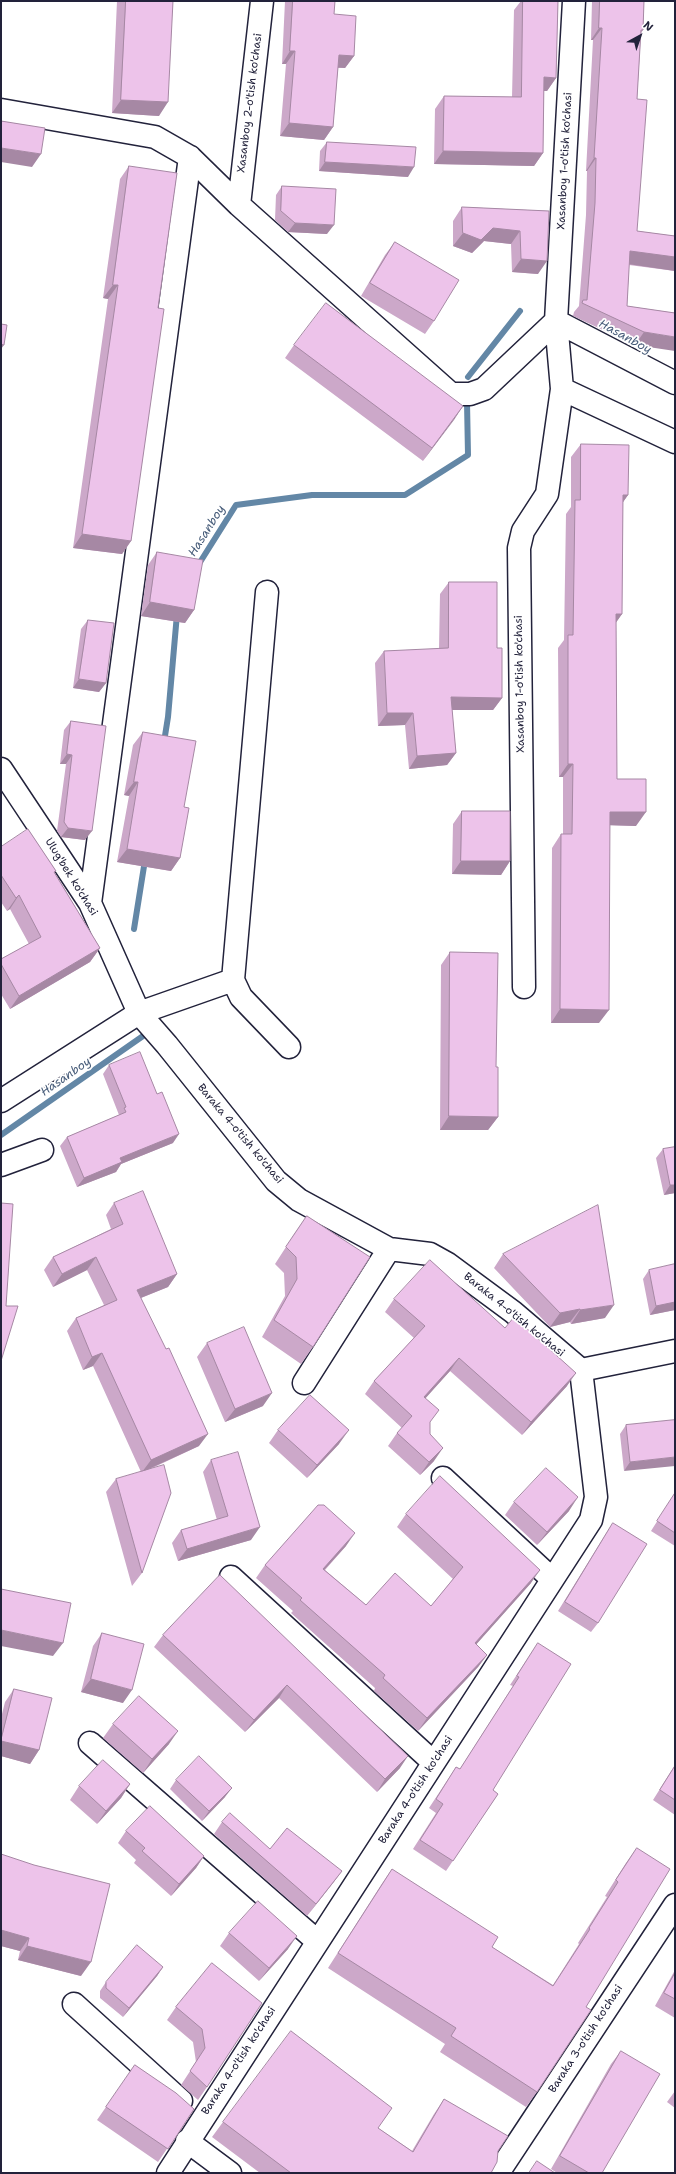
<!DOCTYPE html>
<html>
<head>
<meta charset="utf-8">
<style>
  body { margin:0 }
  #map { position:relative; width:676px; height:2174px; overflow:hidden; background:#fff; font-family:"Shantell Sans",sans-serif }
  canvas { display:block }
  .frame { position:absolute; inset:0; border:2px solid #22223b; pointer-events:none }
  .north { position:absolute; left:620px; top:16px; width:40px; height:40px; -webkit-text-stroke:3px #fff; paint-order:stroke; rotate:40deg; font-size:11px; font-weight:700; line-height:16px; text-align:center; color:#22223b }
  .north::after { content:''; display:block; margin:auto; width:14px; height:18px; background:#22223b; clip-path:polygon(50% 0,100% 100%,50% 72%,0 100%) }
</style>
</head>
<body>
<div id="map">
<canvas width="676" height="2174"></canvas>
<div class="frame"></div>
<div class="north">N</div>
</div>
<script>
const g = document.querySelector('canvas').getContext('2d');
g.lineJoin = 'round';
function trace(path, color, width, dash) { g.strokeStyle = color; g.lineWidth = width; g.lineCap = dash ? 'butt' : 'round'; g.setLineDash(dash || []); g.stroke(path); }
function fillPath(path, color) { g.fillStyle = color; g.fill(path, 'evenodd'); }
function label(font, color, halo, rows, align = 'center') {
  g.font = font + ' "Shantell Sans",sans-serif'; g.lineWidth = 3.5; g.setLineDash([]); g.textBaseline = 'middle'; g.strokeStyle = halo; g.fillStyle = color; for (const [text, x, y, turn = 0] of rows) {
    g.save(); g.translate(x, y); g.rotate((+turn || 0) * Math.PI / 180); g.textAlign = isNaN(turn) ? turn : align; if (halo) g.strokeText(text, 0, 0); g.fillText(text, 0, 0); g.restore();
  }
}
trace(new Path2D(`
  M468,377l52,-66
  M197,567l39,-62 76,-10h93l63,-40 -1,-53
  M164,742l4,-25 9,-103
  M134,929l11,-69
  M1,1135l142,-99`), '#6387a6', 6);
const minor = new Path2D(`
  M1,110l154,27 35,20 49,48 212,189h19l14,-5 72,-68
  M239,205l23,-204
  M556,321l119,62
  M562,389l113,53
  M267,592l-34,388 8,17 48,50
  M1,769l89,134 49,110 28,32 109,136 23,19 90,49 41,5 18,10 65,48 68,58 15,127 -5,23 -423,653
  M90,903l100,-746
  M524,987l-5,-439 4,-17 24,-37 15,-105 -6,-68 18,-320
  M1,1101l138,-88 94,-33
  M1,1165l41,-15
  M581,1370l94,-19
  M304,1383l85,-134
  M443,1478l109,101
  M231,1577l202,185
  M90,1743l227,198
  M74,2004l107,97
  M187,2141l43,32
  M498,2173l177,-268`);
trace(minor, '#22223b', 25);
trace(minor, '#fff', 22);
fillPath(new Path2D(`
  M117,1h56l-14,115 -47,-3z
  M285,1h50l-1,13 20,42 -9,12h-7l-5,59 -9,13 -44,-4 6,-72h-4z
  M521,1h37l-2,77 -9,13h-3l-1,62 -9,13 -100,-2 1,-55 9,-13 68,1 2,-87z
  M592,1h52l-1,29 -2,3 -4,66v132l38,5v35l-46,-6 -2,41 48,7 -40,32 -62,-29 1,-4 5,-6 7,-91 1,-44h-1l7,-131h-2z
  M327,142l81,35 -89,-6 1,-20z
  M129,166l29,142 -27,233 -9,13 -49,-6 35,-249 -5,-1 17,-119z
  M282,186l45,48 -39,-2 -13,-12 1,-25z
  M462,207l87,4 -11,63 -26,-2 -1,-28 -27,-3 -12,12 -19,-7v-25z
  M395,242l39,79 -9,13 -64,-38 24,-41z
  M294,345l169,61 -40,55 -138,-103z
  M581,444l47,51 -5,7 -1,112 -6,8 1,157 19,47 -26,-1 -11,198h-48l1,-175 9,-14h2v-57h-4l-1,-129 6,-8 2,-126 5,-7v-50z
  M157,552l37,58 -9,13 -44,-7 7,-51z
  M449,582l48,66 5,50 -9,12h-41l4,43 -9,12 -38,4 -4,-44 -27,1 -3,-63 9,-12 55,-2 1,-55z
  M88,620l18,63 -7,9 -26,-4 8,-59z
  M71,721l14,119 -24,-3 -4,-6 9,-67h-6l4,-34z
  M143,732l41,75 -4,51 -9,13 -54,-9 12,-66 -5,-1 9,-50z
  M462,811l48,50 -9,14 -49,-1 1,-50z
  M1,847l54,26 45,75 -10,14 -80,47 -9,-15v-35l28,-15 -19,-35 -3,2 -6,-9z
  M450,952l46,115 2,50 -10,13h-48l1,-165z
  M109,1065l64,78 -52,21 -5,8 -39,15 -17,-41 7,-9 52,-22 -16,-41z
  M675,1147v46l-11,2 -8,-37 7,-9z
  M114,1203l63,71 -9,13 -27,11 58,148 -53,25 -4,102 -10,13 -26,-94 10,-13 25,-7 -48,-106 -10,4 -16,-39 9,-13 28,-13 -17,-35 -34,17 -9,-17 9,-13 58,-28 -5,-14z
  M307,1216l6,131 -12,17 -39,-27 23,-41 -1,-23 -9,-9 20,-31z
  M503,1254l102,64 -34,6 -1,-2 -20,5 -56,-59z
  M675,1264v46l-25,5 -7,-36 6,-9z
  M394,1299l173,87 -45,49 -72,-64 -25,27 5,25v11l4,27 -14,14 -32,-29 9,-13 5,-5 -37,-34 9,-13 40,-43 -29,-26z
  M207,1343l56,63 -38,16 -28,-65z
  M675,1420l-51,51 -4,-37 6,-9z
  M278,1430l61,14 -32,34 -38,-35z
  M211,1460l40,80 -73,21 -6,-18 9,-13 36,-10 -14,-48z
  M675,1493v53l-24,-15z
  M514,1502l55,9 -32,34 -32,-30z
  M406,1514l125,69 -55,61 11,11 -9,12 -60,64 -44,-40 1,-3 -84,-75 2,-2 -37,-33 9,-13 81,-19 -21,24 41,35 65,1 22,-27 -56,-52z
  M613,1523l-15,100 -7,9 -33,-21 49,-79z
  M220,1575l180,193 -23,24 -98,-94 -34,34 -91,-85 9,-12z
  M102,1633l21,70 -42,-11 12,-46z
  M538,1643l-45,147 5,4 -52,77 -33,-22 23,-36 -7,-5 27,-41 4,2 53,-83 -3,-1z
  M14,1689l25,61 -9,14 -29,-8v-38l4,-16z
  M113,1724l56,20 -26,29 -40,-35z
  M675,1765v50l-22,-15z
  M176,1780l49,17 -23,24 -32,-32z
  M130,1784l-9,14 -24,26 -27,-24 9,-14z
  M222,1822l48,27 72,22 -9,12 -26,33 -93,-82z
  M126,1831l78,25 -8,12 -25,28 -37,-33 2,-3 -18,-17z
  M637,1848l-51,159 -49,85 -11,15 -86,-55 5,-8 -117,-76 53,-83 11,-16 100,78 61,38 26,-41 -1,-1 29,-46 -2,-1 21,-33z
  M1,1854l80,122 -63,-16 2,-9 -19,-5z
  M229,1933l59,16 -29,32 -39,-35z
  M212,1963l-5,124 -9,13 -17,-15 15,-23 -3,-20 -26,-22 9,-13z
  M163,1967l-6,9 -34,41 -23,-19v-7l6,-9z
  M675,1970v48l-20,-12z
  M621,2051l-19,122h-45l-6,-4 60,-105z
  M135,2065l59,44 -36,53 -61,-42z
  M675,2091v17l-8,-6z
  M444,2099l54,52 -7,22h-231l-48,-36 11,-15 155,6 34,23 22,-37z`), '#cca8c9');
fillPath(new Path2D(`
  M599,28h3l-9,12h-2z
  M290,51h5l-9,13h-4z
  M339,55l15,1 -9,12 -14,-1z
  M544,77l12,1 -9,13h-12z
  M121,100l47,2 -9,14 -47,-3z
  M289,123l44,4 -9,13 -44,-4z
  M1,148l40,6 -9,13 -31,-5z
  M443,151l100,2 -9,13 -100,-2z
  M594,158h2l-9,13h-1z
  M325,162l89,5 -6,10 -89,-6z
  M295,223l39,2 -7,9 -39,-2z
  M493,228l27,3 -9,13 -27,-3 -12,12 -19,-7 10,-13z
  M630,251l45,6v14l-54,-8z
  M521,259l26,2 -9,13 -26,-2z
  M113,285h5l-10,14 -5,-1z
  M644,332l31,5v14l-40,-6z
  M1,344l3,1 -3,4z
  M463,406l-9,14 -31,41 9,-13z
  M623,495h5l-9,13z
  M82,534l49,7 -9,13 -49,-6z
  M150,602l44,8 -9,13 -44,-7z
  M616,614h6l-9,13z
  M79,679l27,4 -7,9 -26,-4z
  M451,697l51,1 -9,12h-51z
  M387,713h26l-8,12 -27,1z
  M456,753l-9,12 -38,4 8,-13z
  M67,754l5,1 -6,9h-6z
  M568,764h5l-10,13h-4z
  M134,782h4l-9,14 -5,-1z
  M610,812h36l-10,14 -36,-1z
  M68,828l24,3 -7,9 -24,-3z
  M127,849l53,9 -9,13 -54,-9z
  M461,861h49l-9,14 -49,-1z
  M19,895l-9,14 -3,2 9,-13z
  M100,948l-10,14 -80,47 9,-13z
  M560,1009l49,1 -10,13h-48z
  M449,1116l49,1 -10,13h-48z
  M179,1134l-6,9 -52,21 -5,8 -39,15 7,-9 36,-20z
  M670,1185h5v8l-11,2z
  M96,1257l-9,13 -34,17 9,-13z
  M177,1274l-9,13 -40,16 9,-13z
  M675,1302v8l-25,5 6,-9z
  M614,1305l-9,13 -34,6 9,-14z
  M580,1309l-10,13 -20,5 10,-14z
  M102,1353l-9,13 -10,4 9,-13z
  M459,1358l-9,13 -35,39 9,-13z
  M576,1373l-9,13 -45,49 9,-13z
  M272,1393l-9,13 -38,16 10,-13z
  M349,1430l-10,14 -32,34 10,-13z
  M208,1434l-9,12 -57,26 9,-12z
  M443,1448l-9,13 -14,14 9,-13z
  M675,1457v9l-51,5 6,-9z
  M578,1497l-9,14 -32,34 10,-13z
  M260,1527l-9,13 -73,21 9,-12z
  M355,1533l-9,13 -32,35 9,-12z
  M540,1570l-9,13 -65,73 9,-13z
  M1,1630l62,13 -10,13 -52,-10z
  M487,1655l-9,12 -60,64 9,-13z
  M91,1679l41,11 -9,13 -42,-11z
  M287,1685l-8,13 -34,34 9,-12z
  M178,1731l-9,13 -26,29 9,-14z
  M1,1741l38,9 -9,14 -29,-8z
  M408,1756l-8,12 -23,24 8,-13z
  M130,1784l-9,14 -24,26 9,-13z
  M232,1788l-7,9 -23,24 7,-10z
  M204,1856l-8,12 -25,28 8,-12z
  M342,1871l-9,12 -26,33 9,-12z
  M1,1930l28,8 -9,13 -19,-5z
  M297,1936l-9,13 -29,32 10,-13z
  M27,1946l64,16 -10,14 -63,-16z
  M163,1967l-6,9 -34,41 6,-9z`), '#a688a4');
const building = new Path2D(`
  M126,1h47l-5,101 -47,-2z
  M293,1h42l-1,13 22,2 -2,40 -15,-1 -6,72 -44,-4 6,-72h-5z
  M523,1h35l-2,77 -12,-1 -1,76 -100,-2 1,-55 77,1z
  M600,1h44l-1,29h-2l-4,69 10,1 -10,131 38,5v21l-45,-6 -3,55 48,7v24l-31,-5 -62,-29 1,-3h4l8,-97 1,-45h-2l8,-130h-3z
  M1,121l44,7 -4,26 -40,-6z
  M327,142l89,5 -2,20 -89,-5z
  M129,166l48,7 -19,135 6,1 -33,232 -49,-7 36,-249h-5z
  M282,186l54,3 -2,36 -39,-2 -14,-12z
  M462,207l87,4 -2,50 -26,-2 -1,-28 -27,-3 -12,12 -18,-7z
  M395,242l64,38 -25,41 -64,-38z
  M326,303l137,103 -31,42 -138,-103z
  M1,324l6,1 -3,20 -3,-1z
  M581,444l48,1 -1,50h-5l-1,119h-6l1,165h29v33h-36l-1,198 -49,-1 1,-175h11l1,-70h-5v-129h5l2,-135h5z
  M157,552l46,8 -9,50 -44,-8z
  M449,582h48v66h5v50l-51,-1 5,56 -39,3 -4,-43h-26l-3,-62 64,-3z
  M88,620l26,3 -8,60 -27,-4z
  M71,721l35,5 -14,105 -24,-3 -4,-6 8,-67 -5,-1z
  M143,732l53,9 -12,66 5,1 -9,50 -53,-9 11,-67h-4z
  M462,811h48v50h-49z
  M28,829l28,42 -2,1 46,76 -81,48 -18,-32v-5l40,-22 -22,-42 -3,3 -15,-23v-28z
  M450,952l48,1 -2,114h2v50l-49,-1z
  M140,1052l17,42 5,-2 17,42 -59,24 2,4 -38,16 -17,-41 59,-25 -2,-4 2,-1 -17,-42z
  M675,1147v38h-5l-7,-36z
  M143,1191l34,83 -40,16 29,59 3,-1 39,86 -57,26 -49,-107 -10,4 -16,-39 41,-18 -21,-43 -34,17 -9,-17 70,-33 -9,-21z
  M1,1203l12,1 -7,102h12l-17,55z
  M598,1205l16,100 -34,5v-1l-20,4 -57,-59z
  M307,1216l63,41 -57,90 -39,-27 23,-41 -1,-22 -10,-10z
  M430,1260l75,68 9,-11 62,56 -45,49 -72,-64 -35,39 15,13 -9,12v12l13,14 -14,14 -32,-29 15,-17 -38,-35 51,-55 -31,-27z
  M675,1264v38l-19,4 -7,-36z
  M244,1327l28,66 -37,16 -28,-66z
  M310,1395l39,35 -32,35 -39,-35z
  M675,1420v37l-45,5 -4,-37z
  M238,1452l22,75 -73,22 -6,-19 47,-14 -17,-56z
  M164,1465l7,28 -29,80 -26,-94z
  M546,1468l32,29 -31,35 -33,-30z
  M440,1476l100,94 -65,73 12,12 -60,63 -44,-40 2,-3 -85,-75 2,-2 -37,-33 53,-60h6l31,28 -32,36 43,36 29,-32 36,33 32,-39 -57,-53z
  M675,1493v40l-18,-12z
  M613,1523l34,21 -49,79 -33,-21z
  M220,1575l188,181 -23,23 -98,-94 -33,35 -91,-85z
  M1,1589l70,14 -8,40 -62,-13z
  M102,1633l42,11 -12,46 -41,-11z
  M538,1643l33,21 -78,126 5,4 -45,67 -33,-21 23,-36 -7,-5 20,-32 4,2 59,-92 -2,-1z
  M14,1689l38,9 -13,52 -38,-9z
  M139,1696l39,35 -26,28 -39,-35z
  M199,1756l33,32 -23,23 -33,-31z
  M103,1760l27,24 -24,27 -27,-25z
  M675,1766v34l-15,-10z
  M150,1806l54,50 -25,28 -37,-33 3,-3 -19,-17z
  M230,1813l40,36 17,-21 55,43 -26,33 -94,-82z
  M637,1848l33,21 -84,138 5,3 -54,82 -86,-56 5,-8 -118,-75 54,-84 106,68 -6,10 61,39 37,-57 -1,-1 29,-46 -2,-2z
  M1,1854l33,11 76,19 -19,78 -64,-16 2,-8 -28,-8z
  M258,1901l39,35 -28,32 -40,-35z
  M137,1945l26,22 -34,41 -23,-20v-6z
  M212,1963l50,40 -55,84 -17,-16 15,-23 -3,-19 -26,-22z
  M675,1973v26l-11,-6z
  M291,2031l101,77 -14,20 35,24 31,-53 64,37 -10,15 -1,11 -6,11h-200l-68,-51z
  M621,2051l39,23 -58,99h-13l-29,-17z
  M135,2065l41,28 18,16 -26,40 -62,-42z
  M537,2161l18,12h-26z`);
fillPath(building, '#edc3ea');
trace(building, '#a688a4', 1);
label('11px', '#22223b', '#fff', [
  ["Xasanboy 2-o'tish ko'chasi",250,103,-83],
  ["Xasanboy 1-o'tish ko'chasi",565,161,-87],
  ["Xasanboy 1-o'tish ko'chasi",520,684,-91],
  ["Ulug'bek ko'chasi",71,877,58],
  ["Baraka 4-o'tish ko'chasi",240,1134,50],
  ["Baraka 4-o'tish ko'chasi",514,1315,39],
  ["Baraka 4-o'tish ko'chasi",416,1790,-57],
  ["Baraka 3-o'tish ko'chasi",586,2039,-57],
  ["Baraka 4-o'tish ko'chasi",239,2061,-57]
]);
label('italic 12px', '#485d7a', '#fff', [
  ["Hasanboy",625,337,29],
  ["Hasanboy",207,531,-58],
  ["Hasanboy",66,1077,-35]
]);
</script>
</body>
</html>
